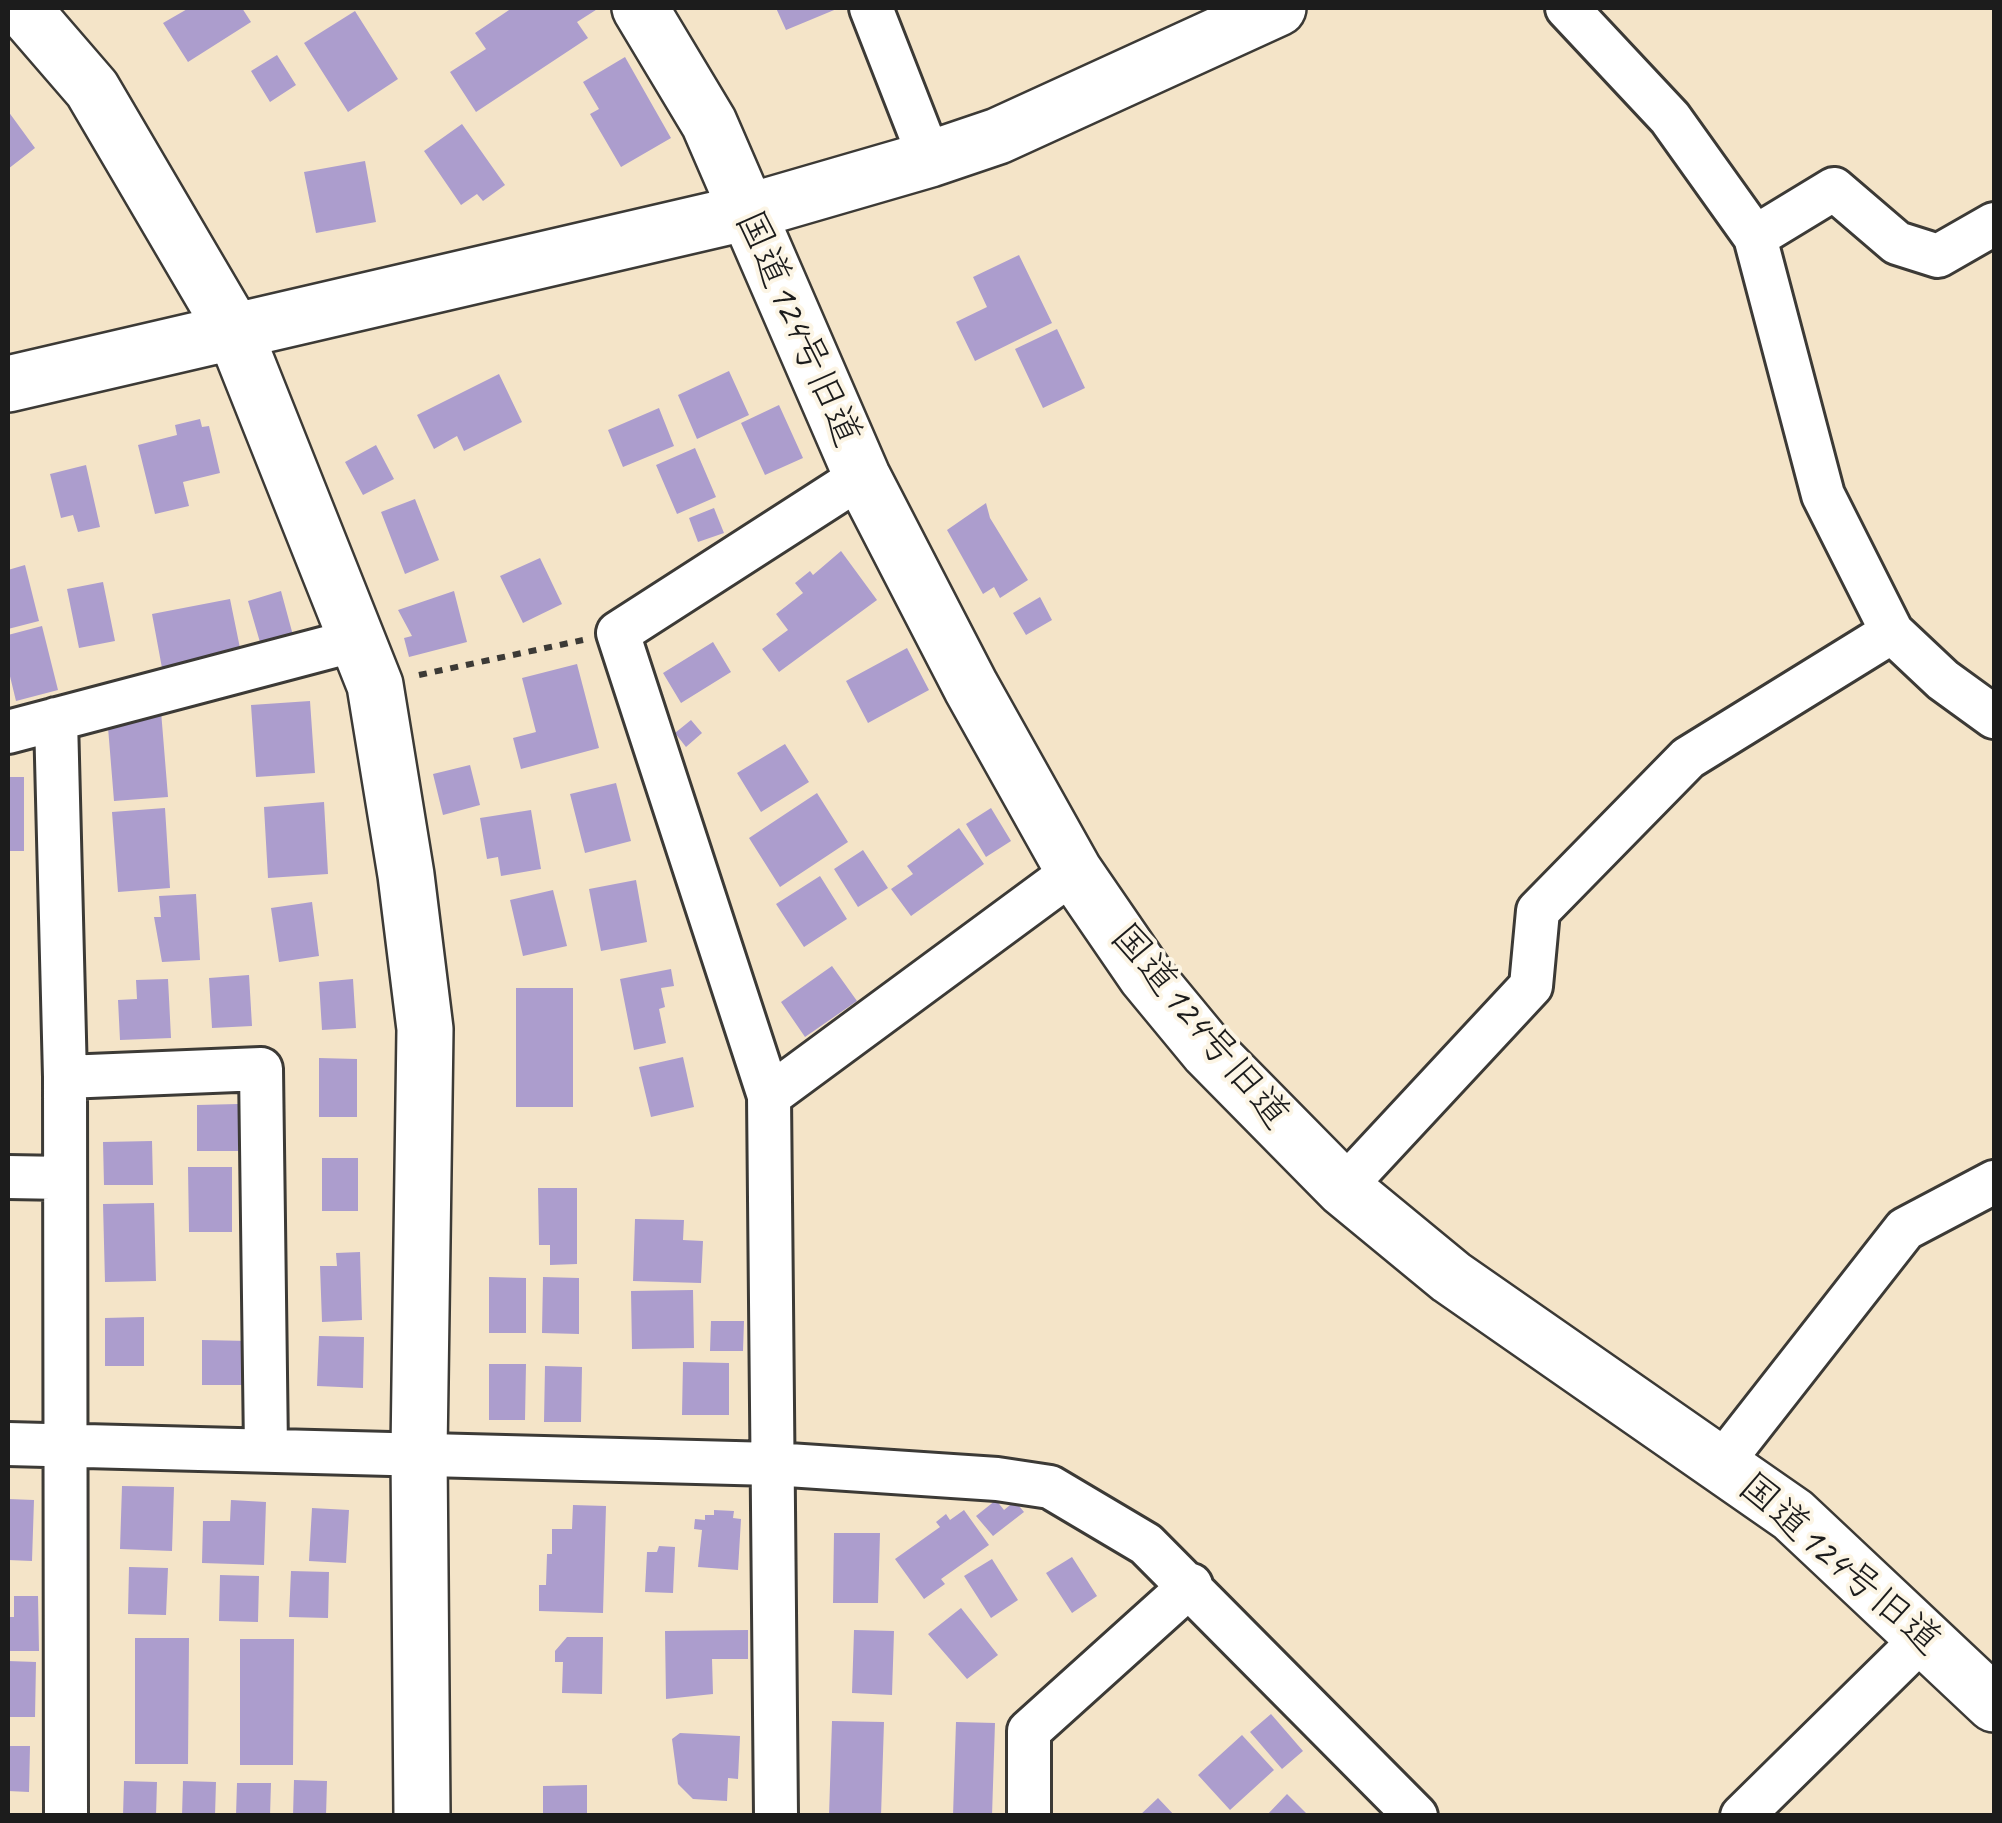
<!DOCTYPE html>
<html>
<head>
<meta charset="utf-8">
<style>
  body { margin:0 }
  #map { position:relative; width:2002px; height:1823px; overflow:hidden; background:#f4e4c8; font-family:Caveat,sans-serif }
  canvas { display:block }
  .frame { position:absolute; inset:0; border:10px solid #1c1c1c; pointer-events:none }
</style>
</head>
<body>
<div id="map">
<canvas width="2002" height="1823"></canvas>
<div class="frame"></div>
</div>
<script>
const g = document.querySelector('canvas').getContext('2d');
g.lineJoin = 'round';
function fillPath(path, color) { g.fillStyle = color; g.fill(path, 'evenodd'); }
function trace(path, color, width, dash) { g.strokeStyle = color; g.lineWidth = width; g.lineCap = dash ? 'butt' : 'round'; g.setLineDash(dash || []); g.stroke(path); }
function label(font, color, halo, rows, align = 'center') {
  g.font = font + ' Caveat,"Klee One",sans-serif'; g.lineWidth = 8; g.setLineDash([]); g.textBaseline = 'middle'; g.strokeStyle = halo; g.fillStyle = color; for (const [text, x, y, turn = 0] of rows) {
    g.save(); g.translate(x, y); g.rotate((+turn || 0) * Math.PI / 180); g.textAlign = isNaN(turn) ? turn : align; if (halo) g.strokeText(text, 0, 0); g.fillText(text, 0, 0); g.restore();
  }
}
fillPath(new Path2D(`
  M189,8h53l9,14 -63,40 -25,-39z
  M512,8h87l-22,14 11,16 -112,74 -26,-40 36,-23 -11,-16z
  M776,8h63l-53,22z
  M355,11l43,68 -50,33 -44,-69z
  M277,55l19,30 -26,17 -19,-31z
  M625,57l46,81 -50,29 -31,-53 9,-5 -16,-27z
  M8,111l27,37 -27,21z
  M462,124l43,61 -22,16 -6,-7 -16,11 -37,-54z
  M365,161l11,61 -60,11 -12,-61z
  M1019,255l33,68 -77,38 -19,-39 31,-15 -14,-30z
  M1057,329l28,59 -42,20 -28,-59z
  M729,371l20,44 -52,24 -19,-44z
  M499,374l23,48 -58,29 -7,-15 -23,13 -17,-34z
  M779,405l24,53 -38,17 -24,-52z
  M659,408l15,38 -51,21 -15,-37z
  M200,419l2,8 7,-1 11,47 -37,9 6,24 -34,8 -17,-69 39,-10 -2,-10z
  M376,445l18,34 -31,16 -18,-33z
  M695,448l21,49 -39,17 -21,-49z
  M86,465l14,62 -22,5 -5,-17 -12,3 -11,-44z
  M415,499l24,61 -34,14 -24,-62z
  M986,503l4,15 38,62 -28,18 -6,-11 -11,7 -36,-64z
  M714,508l10,25 -26,9 -9,-24z
  M841,551l36,49 -98,72 -17,-23 26,-19 -12,-16 27,-21 -8,-10 15,-12 3,4z
  M540,558l22,46 -39,19 -23,-47z
  M25,565l14,56 -31,8v-59z
  M103,582l12,59 -36,7 -12,-59z
  M281,591l13,48 -32,10 -14,-48z
  M454,591l13,51 -58,15 -5,-19 8,-2 -14,-26z
  M1040,597l12,23 -26,15 -13,-22z
  M230,599l11,54 -79,15 -10,-54z
  M42,626l16,64 -42,11 -8,-33v-33z
  M713,642l18,30 -50,31 -18,-30z
  M907,648l22,42 -61,33 -22,-42z
  M577,664l22,84 -78,21 -8,-31 23,-6 -14,-54z
  M310,701l5,72 -59,4 -5,-72z
  M161,711l7,86 -54,4 -7,-86z
  M691,720l11,13 -16,14 -11,-14z
  M785,744l24,38 -48,30 -24,-39z
  M470,765l10,40 -37,10 -10,-41z
  M8,777h16v74h-16z
  M616,783l15,58 -46,12 -15,-59z
  M817,793l31,49 -68,45 -31,-49z
  M324,802l4,72 -60,4 -4,-71z
  M165,808l5,80 -52,4 -6,-80z
  M991,808l20,33 -25,16 -20,-33z
  M531,810l10,59 -40,7 -3,-19 -11,2 -7,-41z
  M959,828l25,36 -73,52 -20,-27 22,-15 -6,-8z
  M863,850l25,38 -30,19 -24,-38z
  M820,876l27,43 -43,28 -28,-43z
  M636,880l11,62 -46,9 -12,-62z
  M553,890l14,56 -44,10 -13,-56z
  M196,894l4,66 -38,2 -8,-45h7l-2,-21z
  M312,902l7,54 -40,6 -8,-54z
  M832,966l25,35 -52,36 -24,-35z
  M671,969l3,17 -13,2 4,19 -6,2 7,34 -32,7 -14,-71z
  M249,975l3,51 -40,2 -3,-50z
  M168,979l3,59 -51,2 -2,-40 19,-1 -1,-19z
  M353,979l3,49 -34,2 -3,-48z
  M516,988h57v119h-57z
  M683,1057l11,50 -43,10 -12,-50z
  M319,1058l38,1v58h-38z
  M238,1104v47h-41v-46z
  M152,1141l1,44h-49l-1,-43z
  M322,1158h36v53h-36z
  M188,1167h44v65h-43z
  M538,1188h39v76l-27,1v-20h-11z
  M154,1203l2,78 -51,1 -2,-78z
  M635,1219l49,1 -1,20 20,1 -2,42 -68,-2z
  M360,1252l2,68 -40,2 -2,-56h17l-1,-13z
  M489,1277l37,1v55h-37z
  M543,1277l36,1v56l-37,-1z
  M693,1290l1,58 -62,1 -1,-58z
  M144,1317v49h-39v-48z
  M711,1321h33l-1,30h-33z
  M319,1336l45,1 -1,51 -46,-2z
  M202,1340l47,1v44h-47z
  M683,1362l46,1v52h-47z
  M489,1364h37l-1,56h-36z
  M545,1366l37,1 -1,55h-37z
  M122,1486l52,1 -2,64 -52,-2z
  M8,1499l26,1 -2,61 -24,-1z
  M231,1500l35,2 -2,63 -62,-2 1,-42h27z
  M996,1500l8,10 11,-9 9,11 -31,24 -17,-20z
  M573,1505l33,1 -3,107 -64,-2v-26h7l1,-31h5v-25h20z
  M312,1508l37,2 -3,53 -37,-2z
  M714,1510l20,1 -1,7 8,1 -3,51 -40,-3 4,-37 -8,-1 1,-10 10,1v-5h9z
  M964,1510l25,35 -48,34 4,5 -21,15 -29,-40 45,-32 -4,-5 10,-8 4,6z
  M834,1533h46l-2,70h-45z
  M659,1546l16,1 -2,46 -28,-1 2,-40h10z
  M1072,1557l25,39 -25,17 -26,-40z
  M992,1559l26,41 -27,18 -27,-42z
  M129,1567l39,1 -2,47 -38,-1z
  M291,1571l38,1 -1,46 -39,-1z
  M220,1575l39,1 -1,46 -39,-1z
  M14,1596h24l1,55h-31v-34h6z
  M961,1608l37,47 -31,24 -39,-45z
  M748,1630v29h-36l1,35 -47,5 -1,-68z
  M854,1630l40,1 -2,64 -40,-2z
  M567,1637h36l-1,57 -40,-1 1,-31h-8v-11z
  M135,1638h54l-1,126h-53z
  M240,1639h54l-1,126h-53z
  M8,1661l28,1 -1,55h-27z
  M1271,1714l32,37 -21,18 -32,-37z
  M832,1721l52,1 -3,94h-52z
  M956,1722l39,1 -3,93h-39z
  M680,1733l60,3 -2,43 -10,-1 -1,23 -34,-2 -15,-15 -6,-45z
  M1242,1735l32,35 -44,40 -32,-35z
  M8,1746h22l-1,46 -21,-1z
  M294,1780l33,1 -1,35h-33z
  M124,1781l33,1 -1,34h-33z
  M183,1781l33,1 -1,34h-33z
  M237,1783h34l-1,33h-34z
  M587,1785v31h-44v-30z
  M1287,1794l22,22h-43z
  M1158,1798l17,18h-36z`), '#ac9dcd');
const street = new Path2D(`
  M871,8l59,151
  M1567,8l103,110 85,119 68,258 69,137 51,48 51,37
  M1755,237l79,-48 63,54 41,13 56,-32
  M56,719l9,358 1,739
  M8,732l352,-93
  M65,1077l196,-8 5,380
  M769,1096l305,-225
  M8,1177l57,1
  M1343,1188l188,-202 7,-75 150,-153 204,-126
  M8,1444l765,20 224,15 53,8 96,57 270,272
  M1721,1464l184,-235 89,-47
  M776,1816l-7,-720 -151,-463 244,-157
  M1029,1816v-85l162,-146
  M1742,1816l183,-180`);
const secondary = new Path2D(`
  M22,8l70,81 142,242 141,354 31,190 19,154 -6,423 3,364
  M8,384l736,-171 186,-54 68,-23 280,-128`);
const highway = new Path2D(`
  M640,8l69,115 153,353 109,211 103,184 72,105 62,75 135,137 108,89 342,238 201,189`);
trace(street, '#3c3a36', 48);
trace(secondary, '#3c3a36', 60);
trace(highway, '#3c3a36', 60);
trace(new Path2D(`
  M419,675l164,-35`), '#3c3a36', 6, [8, 8]);
trace(street, '#fff', 42);
trace(secondary, '#fff', 55);
trace(highway, '#fff', 55);
label('40px', '#1c1c1c', '#fcf5e5', [
  ["国道124号旧道",797,329,66],
  ["国道124号旧道",1199,1027,50],
  ["国道124号旧道",1839,1565,41]
]);
</script>
</body>
</html>
